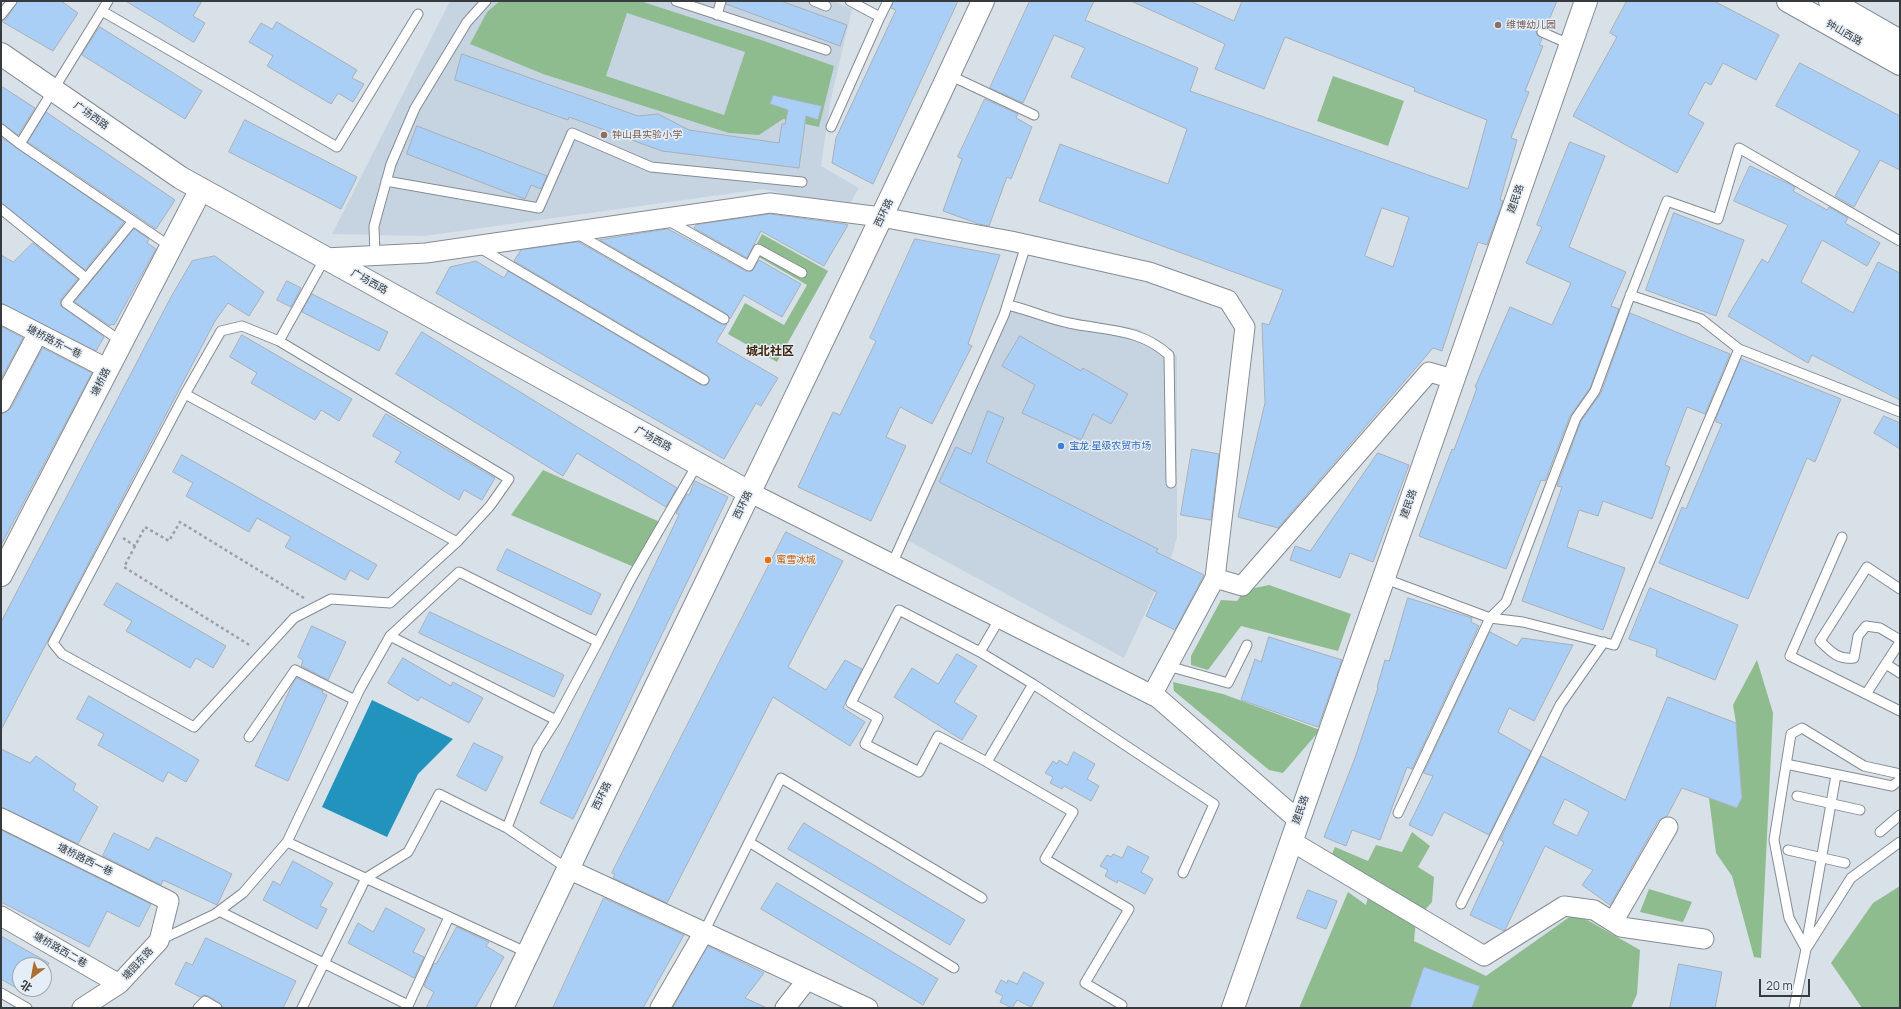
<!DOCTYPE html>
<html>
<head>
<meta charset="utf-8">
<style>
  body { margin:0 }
  #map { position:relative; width:1901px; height:1009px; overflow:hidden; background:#d8e0e8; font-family:Manrope,"Noto Sans SC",sans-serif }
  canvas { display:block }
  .frame { position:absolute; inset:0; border:2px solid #373b3e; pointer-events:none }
  .north { position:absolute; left:12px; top:957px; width:40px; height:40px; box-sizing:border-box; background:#e5edf6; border:1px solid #9fa6ac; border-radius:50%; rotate:212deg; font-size:11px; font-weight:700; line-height:16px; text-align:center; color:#373b3e }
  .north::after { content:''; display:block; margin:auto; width:14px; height:18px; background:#ab6e32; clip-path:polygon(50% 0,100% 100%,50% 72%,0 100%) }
  .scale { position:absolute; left:1759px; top:979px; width:51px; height:18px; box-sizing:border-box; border:2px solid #373b3e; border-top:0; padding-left:5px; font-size:12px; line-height:14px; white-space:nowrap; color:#373b3e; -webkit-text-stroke:3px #e5edf6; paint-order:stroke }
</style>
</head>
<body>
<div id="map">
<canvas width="1901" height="1009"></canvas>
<div class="frame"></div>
<div class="north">北</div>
<div class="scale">20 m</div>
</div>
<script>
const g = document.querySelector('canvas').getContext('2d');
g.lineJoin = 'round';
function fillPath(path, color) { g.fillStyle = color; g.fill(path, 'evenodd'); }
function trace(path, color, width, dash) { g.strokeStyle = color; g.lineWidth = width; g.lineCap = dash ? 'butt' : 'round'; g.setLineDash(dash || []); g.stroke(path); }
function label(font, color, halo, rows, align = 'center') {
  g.font = font + ' Manrope,"Noto Sans SC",sans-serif'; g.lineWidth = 3; g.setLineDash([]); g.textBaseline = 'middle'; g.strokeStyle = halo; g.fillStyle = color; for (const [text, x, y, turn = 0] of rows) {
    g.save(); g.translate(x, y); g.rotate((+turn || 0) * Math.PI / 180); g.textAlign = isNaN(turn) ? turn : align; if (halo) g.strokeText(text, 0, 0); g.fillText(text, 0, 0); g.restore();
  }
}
fillPath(new Path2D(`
  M450,1h383l19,8 -22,94 -9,63 38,22 -11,19 -85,-18 -339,47 -92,-2z
  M1008,306l130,23 39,27v181l-5,18 -48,103 -219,-119z`), '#c6d4e2');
fillPath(new Path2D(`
  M500,1h140l124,40 70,25 -15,61 -36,-8 -24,16 -30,-2 -186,-59 -73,-30 17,-32zM627,13l118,39 -21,63 -118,-39z
  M1333,76l71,25 -16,45 -71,-25z
  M762,234l66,37 -51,91 -49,-28 17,-31 39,22 23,-40 -55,-32z
  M543,470l117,52 -26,45 -123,-52z
  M1269,585l82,29 -13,37 -97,-25 -33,44 -17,-5v-9l30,-56 16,1 8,-11z
  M1757,660l16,53 -12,245 -7,-1 -22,-81 -16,-23 -7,-55 27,10 6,-10 -6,-75 -3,-18z
  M1173,682l50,12 97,36 -37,43 -14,-3 -95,-79z
  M1412,832l18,14 -12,21 16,10 -2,25 -16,18 -2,21 72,35 89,-63 65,37 -3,44 -6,14h-159l7,-22 -55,-19 -14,41h-111l49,-116 18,13 6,-25 -41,-24 4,-9 33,14 8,-16 26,7z
  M1900,886v122h-38l-31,-45 42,-60z
  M1649,889l43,13 -9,20 -43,-10z`), '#8fbc8f');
fillPath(new Path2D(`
  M372,700l81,39 -35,35 -31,63 -65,-30z`), '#2193bc');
const building = new Path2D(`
  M18,1h43l17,12 -25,38 -52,-30 5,-2z
  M126,1h76l-9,15 12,7 -11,19z
  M727,1h54l66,24 -7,21 -114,-42z
  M894,1h64l-85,183 -41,-21 4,-25 60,-128 -5,-2z
  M1030,1h64l-9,19 113,48 -8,23 278,98 19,-69 -73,-29 1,-3 -130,-51 -21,52 -49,-20 10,-25 -94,-43h59l44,20 8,-20h315l-11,26 -5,-1 -5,4 1,5 5,4 -3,6 4,1 -18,45 4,1 -18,46 6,2 -17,60 3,1 -16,44 -9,-3 -36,109 -9,-3 -155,180 -40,-11 27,-114 -3,-80 7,2 14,-35 -244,-89 21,-57 108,40 19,-55 -116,-52 14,-29 -31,-13 -31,68 -33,-15zM1382,208l27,9 -16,50 -28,-11z
  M1627,1h87l65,34 -23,45 -33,-17 -12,22 -6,-3 -17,32 16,9 -27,50 -104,-57 44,-79 -7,-4z
  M277,22l80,48 -5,8 12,6 -11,18 -15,-9 -7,11 -64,-38 6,-10 -24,-14 12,-19 11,6z
  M100,27l102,64 -17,28 -103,-64z
  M462,54l176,62 20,-2 31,16 90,13 3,-19h3l3,-14 -18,-6 3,-9 49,11 -4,14 -12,-4 -7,52 -137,-17 -93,-34 -1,3 -113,-40z
  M1800,63l100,53v54l-20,-10 -26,47 -19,-11 25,-45 -84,-45z
  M1,86l34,22 -17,27 -17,-12z
  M985,99l33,15 -2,4 16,9 -21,52 -4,-2 -18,49 -10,-2 -36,-13 19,-52 -4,-2z
  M46,112l129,88 -19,29 -128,-87z
  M245,120l112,57 -16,32 -112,-57z
  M417,126l130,50 -6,13 -10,-4 -6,14 -118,-45z
  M1,137l123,85 -39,48 -84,-67z
  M1570,142l35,14 -36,91 57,25 -15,34 8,3 -29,79 -20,28 -25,65 -4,-1 -35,89 -87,-33 33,-87 2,1 23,-62 -2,-1 35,-80 42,18 19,-42 -45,-20 16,-36 -5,-2z
  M1750,166l37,17 8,4 -2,4 34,19 2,-3 19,11 -3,5 35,20 -13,23 -45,-26 -21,42 52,31 25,-51 22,11v127l-88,-45 -4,8 -80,-47 34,-57 6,4 20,-38 -54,-24z
  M1674,213l70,27 -28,76 -70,-26z
  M770,214l75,10 3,1 -24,41 -63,-35 -14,27 -53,-30 2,-3z
  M134,229l15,10 -2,4 9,6 -42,76 -3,-1 -1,2 -35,-24z
  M668,229l78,42h6l7,-11 42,24 -19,33 -38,-22 -14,24 -3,-5 -127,-74z
  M915,239l85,16 -32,89 4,2 -40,78 -32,-17 -14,30 20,9 -35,75 -73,-34 35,-75 7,3 36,-74 -6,-3z
  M579,242l142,82h6l-11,18 62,36 -17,28 -5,-3 -32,56 -288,-166 14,-26 26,-6 28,17 4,-7 193,114h6l3,-5 -3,-5 -193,-114 7,-11z
  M33,243l45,36 -17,20 -1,6 44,32 -8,14 -95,-48v-48l12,7z
  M215,256l49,36 -15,24 -21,-13 -13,18 -214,409v-108l170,-325 21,-36z
  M287,281l14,7 -10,19 -14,-7z
  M312,294l76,38 -9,19 -77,-39z
  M1630,313l100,41 -25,60 -18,-7 -22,58 5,2 -18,52 -49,-18 -5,15 -19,-6 -12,37 58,21 -22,62 -81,-29 40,-114 -5,-1 24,-65 20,-28z
  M1,326l22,12 -22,41z
  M422,332l255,156 -11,19 -89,-54 -14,23 -167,-102z
  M242,335l110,64 -13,22 -18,-11 -6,10 -64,-37 6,-10 -27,-16z
  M1020,336l61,35 2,-3 45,26 -17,30 -18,-10 -12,26 -59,-27 13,-28 -33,-19z
  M43,348l49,25 -91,172v-131l5,-2 5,-4z
  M1741,359l100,40 -26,63 -8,-4 -59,141 -89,-36 23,-56 4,2 36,-85 -6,-2v-4z
  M988,411l16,7 -18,44 172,87 -2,3 48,23 -29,55 -29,-14 11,-24 -218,-110 17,-35 15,7z
  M386,414l109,64 -13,22 -18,-10 -5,10 -64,-38 6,-10 -28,-16z
  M1884,416l16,7v26l-26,-16z
  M1192,449l27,5 -8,66 -30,-5z
  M1378,453l31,12 -36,97 -23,-9 -10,25 -50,-18 5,-14 15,5z
  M182,455l195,110 -9,15 -18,-10 -5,10 -60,-33 6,-10 -34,-19 -8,14 -63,-36 7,-13 -20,-11z
  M695,481l33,16 -155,322 -33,-16 139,-288 -3,-2 11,-19 2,1z
  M786,532l57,29 -55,106 38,23 19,-30 17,9 -19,39 22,14 -15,24 -77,-49 -106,206 -54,-25 2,-4 -3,-1z
  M507,549l94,45 -10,21 -94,-45z
  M117,583l109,63 -13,22 -17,-10 -6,10 -64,-37 6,-10 -28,-16z
  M1650,588l88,37 -23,55 -59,-24 1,-7 -28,-10z
  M1408,598l64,20 -1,4 8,4 -67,143 -5,-2 -27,73 -28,-10 -6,16 -22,-9 31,-79 23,-70 -1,-1 8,-27 4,1z
  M430,612l134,63 -10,22 -135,-64z
  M312,626l34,16 -18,38 -27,-14 2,-6 -5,-3z
  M1490,632l27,14 5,-8 51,7 -39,76 -25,-13 -11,24 33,19 -42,84 -45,-23 -12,24 -23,-11 24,-49 -9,-3z
  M1269,637l73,23 -24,67 -77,-27 14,-41 6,3z
  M957,654l20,12 -23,36 23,14 -15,24 -68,-43 18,-29 26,16z
  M403,658l48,28 2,-4 30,16 -14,25 -48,-26 -3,4 -30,-18z
  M297,678l26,13 -1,2 5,2 -39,86 -33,-15 37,-81z
  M89,696l110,64 -13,22 -18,-10 -5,10 -65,-37 6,-11 -27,-15z
  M1668,697l68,26 6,75 -5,10 -55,-20 -15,28 -9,5 -48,84 -28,-20 11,-15 -48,-24 -40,84 -1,1 -34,-16 34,-73 -4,-2 41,-84 84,44zM1565,799l24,13 -12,24 -24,-12z
  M474,743l29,14 -17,34 -29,-15z
  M1,749l29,14 6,-7 40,28 -3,6 25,17 -20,37 -77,-37z
  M1074,752l21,12 -8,15 12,7 -8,15 -27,-15 -2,3 -12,-6 3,-6 -8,-4 8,-12 4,3 2,-4 8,5z
  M804,823l161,97 -15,25 -162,-96z
  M1,830l150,74 -12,23 -32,-16 -18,36 -88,-45z
  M114,833l35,17 7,-13 76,37 -15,31 -54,-25 -2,5 -58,-29z
  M1128,846l21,11 -8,15 12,7 -8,15 -27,-14 -1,3 -12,-7 3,-6 -8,-4 7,-11 4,2 2,-3 9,4z
  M293,861l40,22 -13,23 7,3 -10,20 -54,-29 10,-19 7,4z
  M777,883l161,96 -15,26 -162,-96z
  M1308,890l29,11 -11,28 -29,-11z
  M604,898l80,37 -41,73h-90z
  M386,908l39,21 -12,23 11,5 -10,21 -66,-35 10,-20 15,9z
  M457,927l32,15 -3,4 18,11 -29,51h-49l8,-16 -10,-6 10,-23 2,1z
  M1,936l48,27 -5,8v-6h-24v24h14l-4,7 -29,-17z
  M206,938l90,43 -13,27h-60l-3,-5 -12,-7 -5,-1 -3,2 -25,-13 11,-22 6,3z
  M708,946l56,27 -19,25 22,10h-94z
  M1679,964l43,8 -7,36h-45z
  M1424,967l56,19 -8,22h-62z
  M1024,972l20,11 -13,24 -14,-7 -5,8 -12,-6 3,-6 -8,-4 6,-12 6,3 1,-3 9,4z`);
fillPath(building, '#aacff6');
trace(building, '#a8afb8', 1);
const service = new Path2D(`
  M108,1l-88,143 151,103
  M676,1l150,49
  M814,1l12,5
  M850,1l30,16 8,-16
  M102,11l235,136 81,-133
  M1,15l11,-14
  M717,15l4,-14
  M1542,32l29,13
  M949,75l85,40
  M831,127l49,-110
  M1,129l19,15
  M386,181l153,27 33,-75 79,34 151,15
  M1,209l85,69
  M667,220l82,46 9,-17 44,24
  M576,233l148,86
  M480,248l224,132
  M375,255l-1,-29 17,-62 24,-56 52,-86 19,-21
  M1630,295l71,24 38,30
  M1007,305c21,4 41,14 62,18 38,8 70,5 100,32l2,128
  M279,341l230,138 -19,27 -33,36
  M122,342l-56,-39 67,-82
  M185,394l-132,249 9,11 132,73 100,-109 37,-19 59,4 67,-61 -272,-148 36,-63 21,-5 37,15 46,-83
  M1842,537l-52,119 110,55
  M892,564l112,-249 22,-70
  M1383,578l107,40 33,4 91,23 125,-296 161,63
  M1900,589l-33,-22 -47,74c11,11 18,19 34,17l4,-22 8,-10 14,2 20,12
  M1000,618l-20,34 53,32 -46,78 86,50 -28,47 84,50 -44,74 37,22
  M598,642l34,-65 66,-114
  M980,652l-81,-42 -48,93 27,15 -13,26 54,28 19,-36 49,26
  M1886,664l14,9
  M1168,666l60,17 19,-38
  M1033,684l181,120 -31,69
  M1866,694l34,-52
  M249,737l46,-67 60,30
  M1786,764l106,22 8,-6
  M1797,796l63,14
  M1398,813l92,-195 16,-16 70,-184 19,-27 32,-87 40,-103 51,18 21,-71 161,93
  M507,828l30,-78 19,-30
  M1880,832l20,-17
  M287,842l73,-153 30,-53 69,-64 139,70 -42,78 -166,-84
  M749,842l205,126
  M1788,850l57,13
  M1461,904l99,-199 44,-63
  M219,911l189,94
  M704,932l77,-154 201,120
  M160,940l55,-26 28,-21 44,-51 241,111
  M1806,946l30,-171
  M1806,949l-17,-31 -15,-78 17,-106 11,-6 62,38 36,8
  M1,993l26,15
  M198,1008l7,-7 12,7
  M302,1008l64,-130 42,-26 31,-58 68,34 61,41
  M407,1008l42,-91
  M1794,1008l12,-59 45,-71 49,-36`);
const minor = new Path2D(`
  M325,258l101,-5 344,-50 111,14 130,24 138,31 79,28 17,27 -30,251 -63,117
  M1,314l107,55
  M1,403l37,-70
  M749,492l409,206 140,122
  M1215,578l27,8 187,-214 24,7
  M1,818l168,83 -10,40 -40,43 -37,24
  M1291,841l193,115 80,-50 30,4 27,17 83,12
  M568,869l300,139
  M1,916l118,68
  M1613,922l55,-95
  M660,1008l44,-76
  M785,1008l22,-28`);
const tertiary = new Path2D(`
  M1,54l180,124 568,314
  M1,575l200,-386
  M502,1008c159,-337 325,-669 481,-1007
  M1233,1008l353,-1007`);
const secondary = new Path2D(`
  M1788,1l112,63
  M1830,1l70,40`);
trace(service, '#858c94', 11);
trace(minor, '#858c94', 21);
trace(tertiary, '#858c94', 24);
trace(secondary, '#858c94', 24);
trace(new Path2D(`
  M123,538l12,8 10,-19 24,14 11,-19 124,76
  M135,546l-11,21 127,79`), '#9aa0a6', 2.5, [3, 3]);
trace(service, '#fff', 9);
trace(minor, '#fff', 19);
trace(tertiary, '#fff', 22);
trace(secondary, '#fff', 22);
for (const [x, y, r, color] of [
  [1498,25,4,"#8d6e63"],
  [604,135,4,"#8d6e63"],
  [1061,446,4,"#3f7fe0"],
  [768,560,4,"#e8710a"]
]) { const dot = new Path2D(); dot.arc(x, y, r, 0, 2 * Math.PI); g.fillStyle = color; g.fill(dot); trace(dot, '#e5edf6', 1.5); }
label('10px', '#785e54', '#e5edf6', [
  ["维博幼儿园",1506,25],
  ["钟山县实验小学",612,135]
], 'left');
label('10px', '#373b3e', '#e5edf6', [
  ["钟山西路",1844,33,30],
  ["广场西路",91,116,35],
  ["建民路",1516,199,-71],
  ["西环路",884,213,-64],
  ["广场西路",369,282,29],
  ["塘桥路东一巷",54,342,27],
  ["塘桥路",101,382,-63],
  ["广场西路",653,439,29],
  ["建民路",1409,504,-71],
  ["西环路",743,505,-64],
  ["西环路",602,796,-64],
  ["建民路",1301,810,-71],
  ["塘桥路西一巷",85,860,26],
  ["塘桥路西二巷",60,950,30],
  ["塘园东路",138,964,-47]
]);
label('10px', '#366cbe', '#e5edf6', [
  ["宝龙·星级农贸市场",1069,446]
], 'left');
label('10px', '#c56008', '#e5edf6', [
  ["蜜雪冰城",776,560]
], 'left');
label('bold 12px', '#412507', '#e5edf6', [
  ["城北社区",770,352]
]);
</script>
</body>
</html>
